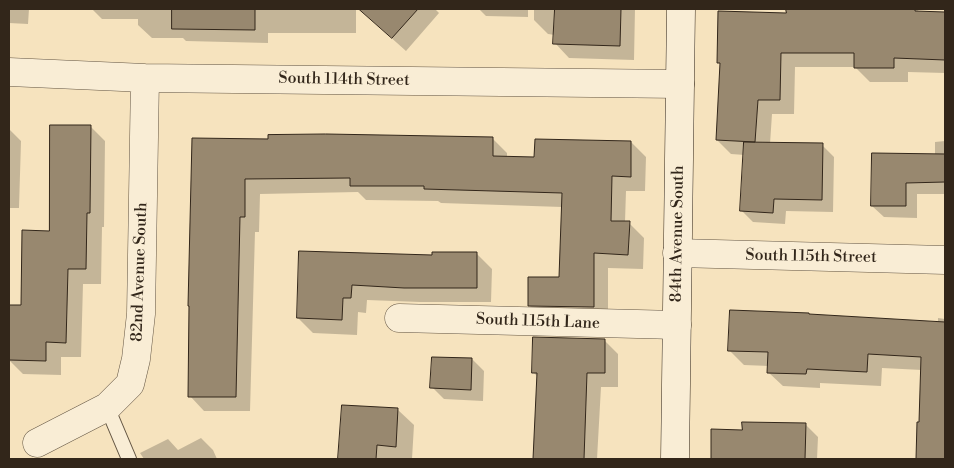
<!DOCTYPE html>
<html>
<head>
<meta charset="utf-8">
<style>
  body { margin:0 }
  #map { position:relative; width:954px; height:468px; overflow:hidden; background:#f6e3be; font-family:"Libre Bodoni",serif }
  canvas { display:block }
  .frame { position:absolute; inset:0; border:10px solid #32261a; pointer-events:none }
</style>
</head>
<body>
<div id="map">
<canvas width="954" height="468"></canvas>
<div class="frame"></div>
</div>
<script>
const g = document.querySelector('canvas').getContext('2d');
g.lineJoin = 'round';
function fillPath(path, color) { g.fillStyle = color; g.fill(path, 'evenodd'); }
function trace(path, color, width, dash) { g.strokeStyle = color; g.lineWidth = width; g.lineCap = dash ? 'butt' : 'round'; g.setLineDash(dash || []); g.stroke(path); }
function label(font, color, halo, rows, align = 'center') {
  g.font = font + ' "Libre Bodoni",serif'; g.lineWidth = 4; g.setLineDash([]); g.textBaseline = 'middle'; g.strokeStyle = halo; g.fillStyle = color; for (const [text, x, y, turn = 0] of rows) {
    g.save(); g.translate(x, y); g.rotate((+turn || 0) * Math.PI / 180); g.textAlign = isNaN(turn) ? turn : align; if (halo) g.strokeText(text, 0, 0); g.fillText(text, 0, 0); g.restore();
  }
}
fillPath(new Path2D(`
  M9,9h20l-1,15 -19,-1z
  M92,9h264v24h-88v10l-82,-2 -3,-3h-31l-14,-13v-6h-36z
  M359,9h76l4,4 -33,38z
  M479,9h49v8l-42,-1z
  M534,9h101l-1,51 -65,-2 -14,-15v-8l-7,-1 -14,-14z
  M787,9h129l4,3 25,1v60l-37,-1v10h-38l-15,-15h-60l-1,47h-22l-2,30 52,1 12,12 -1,55 -47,-1 -1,13 -32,-2 -12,-12 4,-55 -14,-1 -14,-14 4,-75 -2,-3 68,-48z
  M90,126l15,15 -1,86h-2l-1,57h-18l-2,73h-20v18l-38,-1 -14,-14v-54h14z
  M9,129l12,12 -2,67h-10z
  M492,138l15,15v5h29l95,-16 15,15 -1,34h-19l-1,31 4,1 15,15 -1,31 -35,-1v54l-64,-2 -15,-15 31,-26 2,-72 -121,-4 -3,-2 -72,-1 -8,-8 -98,2 -1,38h-4l-5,179h-46l-14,-15 3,-257z
  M945,141v53h-28v24l-33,-1 -12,-11 63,-50v-14z
  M301,252l132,4 44,-2 15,15 -1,33h-71l-53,-2 -1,13 -8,-1 -1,23 -44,-2 -15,-15z
  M810,316l128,7v-5l7,1v140h-28l1,-36h2l2,-53 -40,-2 -1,18 -61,-3v5l-37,-2 -15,-14 1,-6 -25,-1 -14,-14z
  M604,340l14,14v33h-17l-4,72h-62l3,-82 -5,-5z
  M472,359l12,12 -1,30 -39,-2 -12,-12z
  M343,406l54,3 17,16 -2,34h-72z
  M806,425l12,12 -1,22h-105v-29l31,1z
  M201,438l12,12 4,9h-73l-4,-6 28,-14 10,11z`), '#0003');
const building = new Path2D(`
  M172,9h83v21l-83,-1z
  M359,9h59l-26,29z
  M555,9h66l-1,37 -67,-2z
  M786,9h129v2l30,1v48l-51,-2v10h-40v-15h-73l-1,47h-22l-3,42 -39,-2 4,-77h-3l1,-52 68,2z
  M50,125h41l-1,88h-3l-1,56h-18l-2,74 -20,-1v19l-37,-1v-55h12l1,-75 27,1z
  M326,134l167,3v19l41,1 1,-18 96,2v36l-19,-1 -1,45h19l-2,34 -34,-2v54l-66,-1v-29h31l3,-84 -138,-4v-3h-74v-8l-105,1v38h-5l-4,180h-48l1,-91h-1l4,-168 76,1v-4z
  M744,142l79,1 -1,57 -48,-1 -1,14 -33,-2z
  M872,153l73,1v28l-39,1v23h-35z
  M299,251l133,4v-3h45v36h-73l-52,-3 -1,13h-8l-1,22 -45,-2z
  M730,310l79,3v1l136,8v137h-29l1,-37h2l2,-65 -53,-3 -1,18 -60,-3 -1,5 -39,-1 1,-21 -40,-1z
  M533,337l72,2v34h-18l-3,86h-51l4,-86h-5z
  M432,357l40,1 -1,32 -41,-2z
  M342,405l56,3 -2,39 -19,-2 -1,14h-38z
  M742,422l64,1 -1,36h-94v-30l31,1z`);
fillPath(building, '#98886f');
trace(building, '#32261a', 1);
const lane = new Path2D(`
  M107,407l22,52`);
const street = new Path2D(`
  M9,72l136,6 535,6
  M677,253l268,7
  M399,318l278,7
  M37,443l70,-36 23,-23 6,-25 5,-45 4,-236`);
const secondary = new Path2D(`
  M675,459l6,-450`);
trace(lane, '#635543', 16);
trace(street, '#635543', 29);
trace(secondary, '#32261a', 29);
trace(lane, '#f9edd5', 14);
trace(street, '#f9edd5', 28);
trace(secondary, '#f9edd5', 28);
label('16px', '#32261a', '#f9edd5', [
  ["South 114th Street",344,80,1],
  ["84th Avenue South",678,234,-89],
  ["South 115th Street",811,257,1],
  ["82nd Avenue South",140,272,-88],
  ["South 115th Lane",538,322,2]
]);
</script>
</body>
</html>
